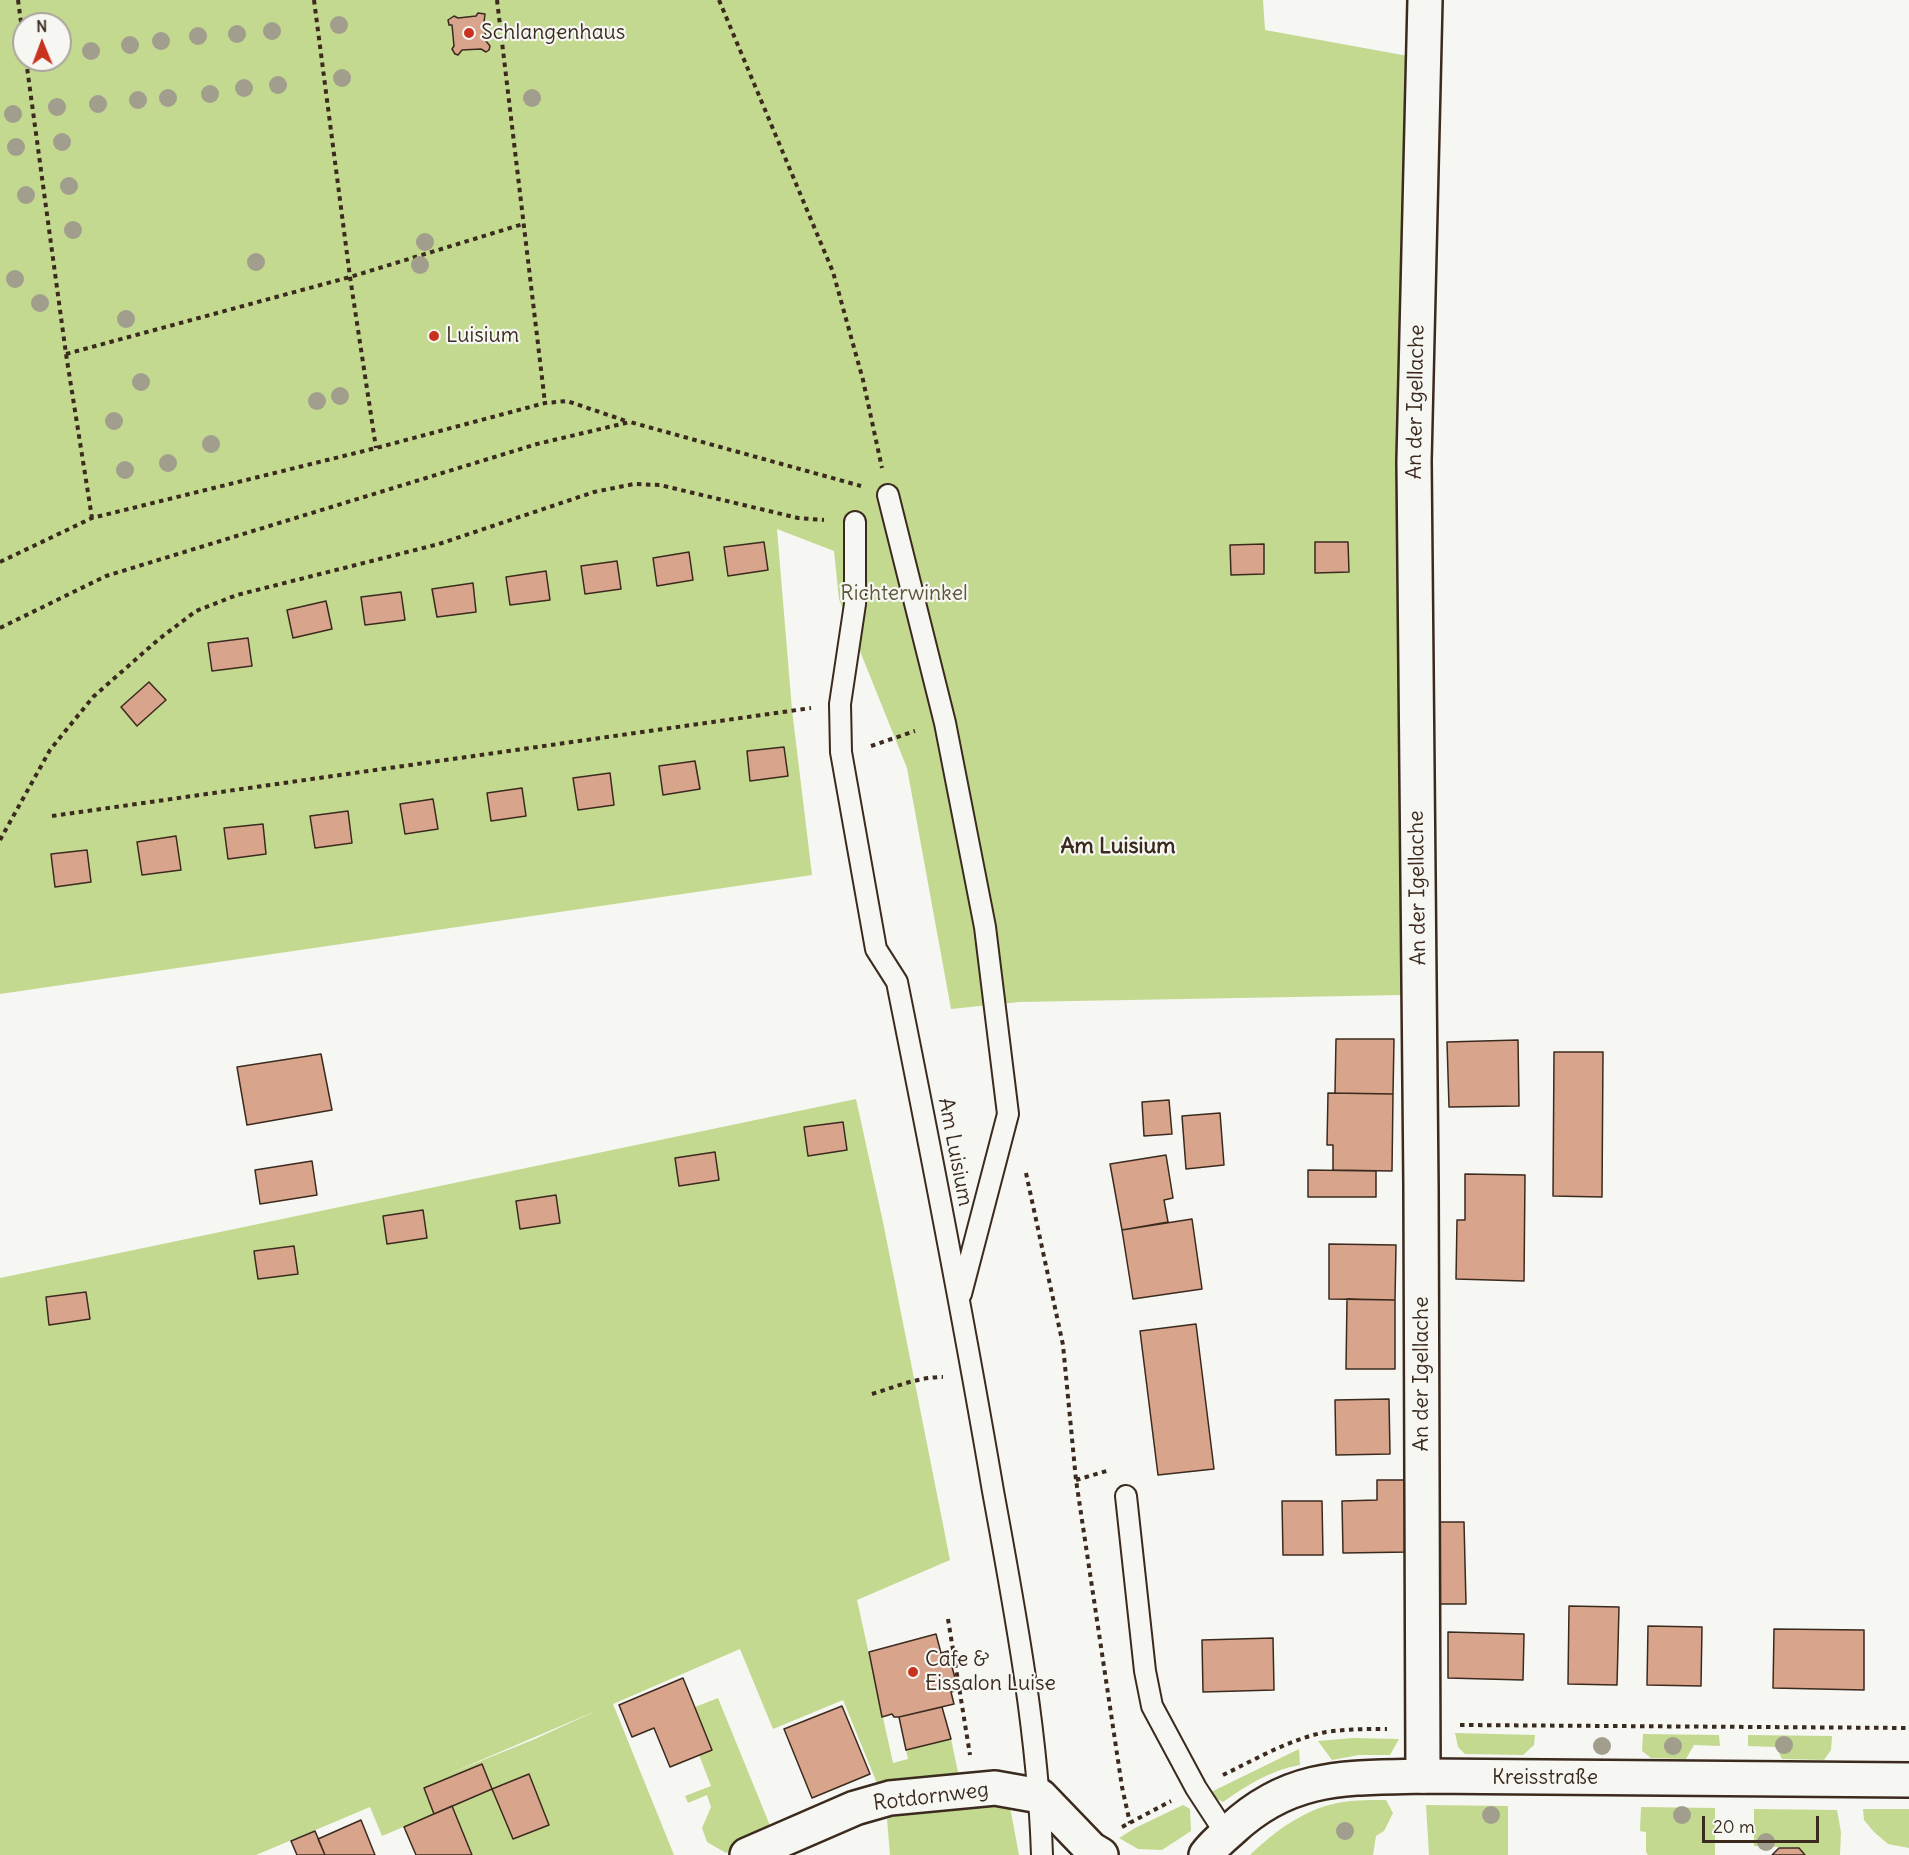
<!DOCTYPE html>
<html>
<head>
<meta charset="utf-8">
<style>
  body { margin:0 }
  #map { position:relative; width:1909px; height:1855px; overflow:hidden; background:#f6f6f2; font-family:Delius,sans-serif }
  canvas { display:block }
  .north { position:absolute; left:12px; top:12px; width:60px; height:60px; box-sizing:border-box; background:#f6f6f2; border:2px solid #aba49d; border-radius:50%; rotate:359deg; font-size:16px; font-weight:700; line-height:24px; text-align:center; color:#3b2a1e }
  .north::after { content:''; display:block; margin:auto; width:21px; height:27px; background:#c8321e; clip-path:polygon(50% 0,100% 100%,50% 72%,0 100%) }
  .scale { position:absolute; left:1702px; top:1816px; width:117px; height:27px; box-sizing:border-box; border:3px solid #3b2a1e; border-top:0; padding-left:8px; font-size:18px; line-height:21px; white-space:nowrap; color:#3b2a1e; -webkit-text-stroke:4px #f6f6f2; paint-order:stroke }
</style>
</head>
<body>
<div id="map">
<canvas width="1909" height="1855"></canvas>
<div class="north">N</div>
<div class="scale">20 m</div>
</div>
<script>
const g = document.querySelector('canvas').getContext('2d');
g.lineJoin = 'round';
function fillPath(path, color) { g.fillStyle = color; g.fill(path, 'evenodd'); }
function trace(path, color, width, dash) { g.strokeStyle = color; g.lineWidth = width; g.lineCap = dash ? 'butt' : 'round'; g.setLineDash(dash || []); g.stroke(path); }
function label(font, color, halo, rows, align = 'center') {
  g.font = font + ' Delius,sans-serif'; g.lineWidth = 4.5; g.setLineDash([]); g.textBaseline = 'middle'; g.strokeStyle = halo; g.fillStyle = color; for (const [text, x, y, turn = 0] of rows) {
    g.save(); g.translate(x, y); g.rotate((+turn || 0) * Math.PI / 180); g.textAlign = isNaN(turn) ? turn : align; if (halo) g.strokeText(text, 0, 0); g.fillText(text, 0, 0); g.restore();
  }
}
fillPath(new Path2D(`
  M0,0h1263l2,30 143,26 -9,342 3,597 -383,7 -68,7 -44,-241 -68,-169 -5,-48 -57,-22 15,181 20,165 -812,119zM24,24h36v36h-36z
  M856,1099l27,123 67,338 -93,40 36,163 15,-4 -2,-9 45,-11 8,38 -78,16 -38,-93 -70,29 -33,-80 -127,55 61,151h-202l-20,-49 40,-17 -11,-25 -57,24 10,26 -52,22 -12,-29 -114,48h-256v-577zM598,1710l-63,29 -89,36z
  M718,1698l55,135 -47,20 -19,-11 -5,-14 9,-21 -4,-12 -19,8 -3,-7 26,-10 -12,-31 -4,-48z
  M1455,1733l80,2 -1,10 -11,10 -58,-1 -7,-7z
  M1643,1734l76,1 1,11 -26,-1 -8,14 -35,-1 -9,-7z
  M1748,1735l84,1 -1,14 -7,10 -42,-1 -6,-12 -28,-1z
  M1353,1738l46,1 -9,16h-31l-27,5 -14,-19z
  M1299,1749l1,16c-29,5 -53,20 -77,37l-16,-8z
  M1386,1800l7,13 -9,18 -8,5 -3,19h-123c25,-24 57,-48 93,-53 14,-2 28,-2 43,-2z
  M1009,1802l10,53h-129l-3,-36 23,-8z
  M1183,1805l7,4 1,22 -29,19 -24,-1 -19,-11 16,-10z
  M1426,1805l82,1v49h-79z
  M1641,1807l74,1v47h-67l-2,-3v-20l-6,-1z
  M1754,1809l83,1 4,22 -1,23h-35l-6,-7 -45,-2z
  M1863,1809h46v39l-21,-4 -14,-12 -10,-12z`), '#c3d98f');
const building = new Path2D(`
  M478,13l7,1 -1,8 2,19 4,5 -1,4 -3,2 -5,-3 -19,1 -4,5 -3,-1 -3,-5 2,-3 -2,-21h-3l-1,-5 6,-4 4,2 18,-2z
  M764,542l4,28 -40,6 -4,-29z
  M1315,542h33l1,30 -34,1z
  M1264,544v30l-33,1 -1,-30z
  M689,552l4,28 -36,6 -4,-28z
  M617,561l4,28 -36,5 -4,-28z
  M546,571l4,29 -40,5 -4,-28z
  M473,583l3,29 -39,5 -5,-28z
  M401,592l4,28 -40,5 -4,-28z
  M326,601l6,28 -39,9 -6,-28z
  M248,638l4,28 -40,5 -4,-28z
  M149,682l17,18 -29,26 -16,-19z
  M784,747l4,29 -38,5 -3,-30z
  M695,761l5,28 -37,6 -4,-29z
  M610,773l4,32 -36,5 -5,-32z
  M522,788l4,28 -35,5 -4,-28z
  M433,799l5,30 -33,5 -5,-30z
  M348,811l4,32 -37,5 -5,-32z
  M263,824l3,30 -38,5 -4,-31z
  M176,836l5,34 -39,5 -5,-33z
  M87,850l4,32 -36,5 -4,-33z
  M1336,1039h58l-1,55 -58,-1z
  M1518,1040l1,66 -70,1 -2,-65z
  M1554,1052h49l-1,145 -49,-1z
  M321,1054l11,56 -85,15 -10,-58z
  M1328,1093l65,1 -1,77 -59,-1v-25h-6z
  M1169,1100l3,34 -28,2 -2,-34z
  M1220,1113l4,52 -38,4 -4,-53z
  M843,1122l4,28 -39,6 -4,-29z
  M715,1152l4,28 -40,6 -4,-28z
  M1166,1155l7,43 -9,2 4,22 -46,8 -12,-66z
  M312,1161l5,34 -57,9 -5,-34z
  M1308,1170l68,1v26h-68z
  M1465,1174l60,1 -1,106 -68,-2 1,-59h8z
  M556,1195l4,28 -40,6 -4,-28z
  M423,1210l4,28 -40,6 -4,-28z
  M1192,1219l10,70 -69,10 -11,-69z
  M1329,1244l67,1 -1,55 -66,-1z
  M294,1246l4,28 -40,5 -4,-28z
  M86,1292l4,27 -41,6 -3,-28z
  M1347,1299l48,1v69h-49z
  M1196,1324l18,145 -56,6 -18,-144z
  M1389,1399l1,55 -54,1 -1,-55z
  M1377,1480h30l2,72 -66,1 -1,-52 35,-1z
  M1282,1501h40l1,54h-40z
  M1436,1522h28l2,82h-29z
  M1569,1606l50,1 -2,78 -49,-1z
  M1648,1626l54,1 -1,59 -54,-1z
  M1774,1629l90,1v60l-91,-2z
  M1448,1632l76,2 -1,46 -75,-2z
  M936,1634l5,19 7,-2 10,39 -7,2 3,12 -55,13h-5l-2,-3 -10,3 -13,-65z
  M1273,1638l1,52 -71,2 -1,-52z
  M683,1678l29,72 -42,17 -16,-39 -22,9 -13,-32z
  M842,1706l28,68 -58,24 -28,-69z
  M942,1707l9,32 -45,11 -7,-33z
  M482,1764l10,25 -58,25 -10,-26z
  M529,1774l20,51 -36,14 -21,-50z
  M452,1806l20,49h-56l-12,-28z
  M361,1820l14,35h-50l-7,-16z
  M315,1831l10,24h-28l-6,-14z
  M1779,1848h20l6,7h-33z`);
fillPath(building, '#d8a58c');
trace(building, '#3b2a1e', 1.5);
const service = new Path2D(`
  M888,495l57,228 40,204 23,187 -47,180
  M855,522v82l-15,100 1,48 35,197 21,33c34,169 67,339 96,509 22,120 45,242 49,364
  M1126,1496l19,175 7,35 44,82 30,46`);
const minor = new Path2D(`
  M1423,1776l-2,-589 -7,-726 11,-461
  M747,1855l108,-47 35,-10 105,-10 45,8 51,53 10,6`);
const secondary = new Path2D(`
  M1206,1855c7,-10 17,-18 26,-26 59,-55 115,-51 191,-53l486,4`);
trace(service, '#3b2a1e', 24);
trace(minor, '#3b2a1e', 38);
trace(secondary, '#3b2a1e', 38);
trace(new Path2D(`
  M18,0l6,44
  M314,0l36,277 26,171
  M497,0l48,403
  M719,0l114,272 30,108 19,88
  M26,60l40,294 26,164
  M66,354l284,-77 173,-53
  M0,562l92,-44 284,-70 169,-45 22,-2 62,21
  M0,628l106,-52 431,-132 93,-22 231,64
  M871,746l44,-15
  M52,816l759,-108
  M0,840l50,-90 43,-53 66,-58 37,-28 41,-16 202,-51 155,-52 40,-8 26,1 138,33 26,2
  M1026,1173l37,172 13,135 46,307 8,36
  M872,1394c23,-7 46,-17 71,-17
  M1076,1480l34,-10
  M948,1619l22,136
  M1460,1725l449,3
  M1223,1775c33,-16 67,-36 103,-43 21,-3 40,-3 61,-3
  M1122,1827l49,-26`), '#3b2a1e', 4, [4.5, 4.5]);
trace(service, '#f6f6f2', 20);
trace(minor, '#f6f6f2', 33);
trace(secondary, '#f6f6f2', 33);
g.fillStyle = '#a29e8d';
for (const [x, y] of [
  [339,25],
  [272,31],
  [237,34],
  [198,36],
  [161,41],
  [130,45],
  [91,51],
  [342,78],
  [278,85],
  [244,88],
  [210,94],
  [168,98],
  [532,98],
  [138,100],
  [98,104],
  [57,107],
  [13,114],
  [62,142],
  [16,147],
  [69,186],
  [26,195],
  [73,230],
  [425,242],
  [256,262],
  [420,265],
  [15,279],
  [40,303],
  [126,319],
  [141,382],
  [340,396],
  [317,401],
  [114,421],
  [211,444],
  [168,463],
  [125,470],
  [1784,1745],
  [1602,1746],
  [1673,1746],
  [1491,1815],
  [1682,1815],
  [1345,1831],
  [1766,1842]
]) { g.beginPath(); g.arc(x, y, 9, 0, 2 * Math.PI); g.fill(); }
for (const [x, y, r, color] of [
  [469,33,6,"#c8321e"],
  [434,336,6,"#c8321e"],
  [913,1672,6,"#c8321e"]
]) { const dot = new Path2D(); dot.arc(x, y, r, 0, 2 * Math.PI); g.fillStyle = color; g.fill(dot); trace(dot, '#f6f6f2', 2); }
label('21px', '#3b2a1e', '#f6f6f2', [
  ["Schlangenhaus",481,33],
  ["Luisium",446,336],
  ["Cafe &",925,1660],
  ["Eissalon Luise",925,1684]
], 'left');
label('21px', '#3b2a1e', '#f6f6f2', [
  ["An der Igellache",1416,402,-89],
  ["An der Igellache",1418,888,-91],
  ["Am Luisium",955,1152,79],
  ["An der Igellache",1422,1374,-90],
  ["Kreisstraße",1545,1778],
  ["Rotdornweg",931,1797,-7]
]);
label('21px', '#5d563a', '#f6f6f2', [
  ["Richterwinkel",904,594]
]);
label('bold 22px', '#3b2a1e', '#f6f6f2', [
  ["Am Luisium",1118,847]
]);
</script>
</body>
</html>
